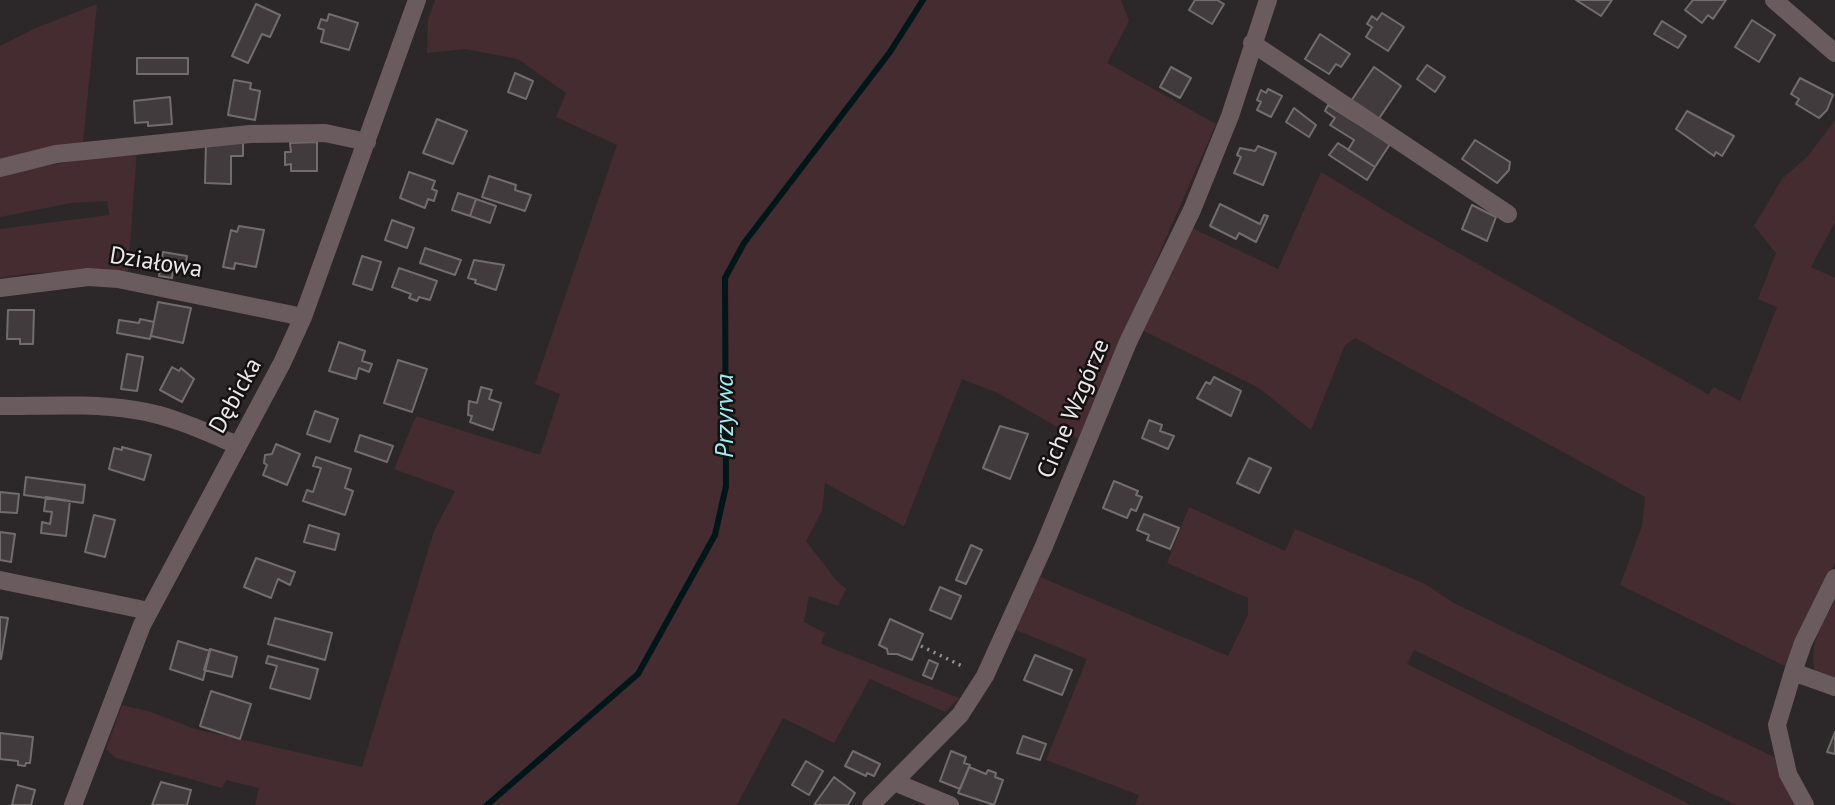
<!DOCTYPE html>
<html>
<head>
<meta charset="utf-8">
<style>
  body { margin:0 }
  canvas { display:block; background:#2c2728 }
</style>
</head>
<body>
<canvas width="1835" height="805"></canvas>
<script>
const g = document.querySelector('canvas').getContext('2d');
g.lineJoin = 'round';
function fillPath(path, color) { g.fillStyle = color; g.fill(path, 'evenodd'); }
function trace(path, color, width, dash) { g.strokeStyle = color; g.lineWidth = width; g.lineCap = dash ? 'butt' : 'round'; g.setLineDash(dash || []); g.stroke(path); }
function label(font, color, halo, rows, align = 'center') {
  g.font = font + ' "PT Sans",sans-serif'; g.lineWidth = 5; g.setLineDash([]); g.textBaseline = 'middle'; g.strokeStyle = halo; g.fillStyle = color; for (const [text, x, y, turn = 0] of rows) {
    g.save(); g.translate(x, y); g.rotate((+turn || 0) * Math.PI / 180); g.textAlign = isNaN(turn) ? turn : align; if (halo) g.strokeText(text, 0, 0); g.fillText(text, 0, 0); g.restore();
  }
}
fillPath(new Path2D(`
  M435,0h686l8,21 -22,42 109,61 -138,315 -80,-46 -36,-14 -58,147 -79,-43 -3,28 -16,30 30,39 10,9 -8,17 -29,-10 -5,26 21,11 -4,11 138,54 -14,14 -75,-33 -36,64 -51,-25 -46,87h-482l4,-17 -33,-8 -4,8 -106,-30 -10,-9 16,-44 29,7 44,17 167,38 72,-236 21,-40 -61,-22 22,-53 124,39 20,-61 -25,-10 82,-239 -61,-28 10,-24 -48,-34 -53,-10 -38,4 1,-33z
  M97,4l-14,138 -83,20v-116l36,-18z
  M1835,120v102l-24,45 24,11v284l-48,105 -167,-82 22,-59 3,-29 -290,-159 -10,7 -34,85 -52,-42 -117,-58 50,-102 86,41 43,-97 86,52 301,170 6,-7 26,14 37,-94 -19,-8 18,-46 -22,-27 28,-47 26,-23z
  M137,150l-9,121 -99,2 -29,5v-49l109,-14 -2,-14 -36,2 -71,14v-43z
  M1189,507l96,44 10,-22 130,55 29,19 320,154 22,48h-60l-322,-155 -7,14 284,141h-556l4,-10 -93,-35 41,-101 -71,-29 24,-53 188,79 20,-41v-17l-81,-35z
  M1835,601v77l-20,-7c-7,-28 7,-45 20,-70z`), '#442c31');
trace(new Path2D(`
  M487,805l151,-131 77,-139 11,-49 -1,-208 19,-35 146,-191 33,-52`), '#001618', 6);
const building = new Path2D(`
  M1195,0h22l7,4 -12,20 -23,-14z
  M1576,0h36l-11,16z
  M1693,0h33l-13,19 -5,-4 -6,8 -17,-13z
  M256,4l24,11 -10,22 -8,-3 -14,29 -16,-7z
  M1382,13l22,14 -16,24 -22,-14 6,-10 -5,-3 5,-8 5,4z
  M329,14l29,9 -9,27 -28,-8 3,-12 -6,-2 3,-9 6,2z
  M1752,20l23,15 -16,27 -24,-15z
  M1662,21l24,15 -8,12 -24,-14z
  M1320,34l30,20 -9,13 -5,-3 -7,10 -24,-15z
  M137,58h51v16h-51z
  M1427,65l18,12 -10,15 -18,-13z
  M1171,67l20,11 -11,20 -20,-11z
  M1374,67l27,19 -23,34 -27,-19z
  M515,73l18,8 -7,18 -18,-7z
  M1800,78l33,17 -6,15 -8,8 -23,-14 3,-5 -8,-5z
  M234,80l17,3 -1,6 10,2 -5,29 -27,-5z
  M1268,89l14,7 -11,21 -14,-7 4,-8 -4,-2 4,-10 5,3z
  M170,97l2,27 -24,2v-4l-13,1 -1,-22z
  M1328,105l62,39 -15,23 -27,-17 6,-10 -24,-15 5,-7 -10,-7z
  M1294,108l22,17 -7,12 -23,-15z
  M1687,111l47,25 -12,20 -6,-4 -2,4 -38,-27z
  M437,119l30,12 -14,33 -30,-11z
  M1475,140l35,22 -1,8 -12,13 -35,-24z
  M206,141l37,1v14h-12v28l-26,-1z
  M317,142v29h-26v-7l-6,1v-13h6l-1,-9z
  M1338,143l37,24 -8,13 -38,-25z
  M1258,146l18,7 -13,32 -29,-12 7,-16 -4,-2 3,-7 15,3z
  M409,172l26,9 -3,8 5,2 -3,10 -6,-2 -3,9 -25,-10z
  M489,176l27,9 -1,5 16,5 -6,16 -43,-14z
  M458,193l18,6 -6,17 -18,-6z
  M476,199l20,7 -6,17 -20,-7z
  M1220,204l40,20 4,-9 4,1 -12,26 -17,-9 -3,6 -26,-13z
  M1472,205l24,12 -9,24 -25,-12z
  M392,220l22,8 -7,20 -22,-8z
  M239,226l25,4 -8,37 -21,-4 -1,6 -11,-2 8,-37 6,2z
  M425,248l36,12 -6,15 -35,-12z
  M163,252l24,4 -2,11 -11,-2 -2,13 -13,-2z
  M362,256l19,6 -9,28 -19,-6z
  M474,260l30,5 -8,25 -21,-7 1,-3 -8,-2z
  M399,268l38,13 -7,19 -11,-3 -2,4 -8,-3 2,-4 -19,-7z
  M158,302l33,6 -8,35 -32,-7z
  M8,310h26l-1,34h-13v-5h-13z
  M140,319l14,3 -4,17 -33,-6 2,-13 20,3z
  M339,342l26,9 -3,10 10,3 -3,8 -10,-4 -3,11 -27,-8z
  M127,354l16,3 -6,34 -16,-2z
  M398,360l29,9 -15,43 -28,-9z
  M172,367l7,4 2,-3 13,11 -12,23 -22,-12z
  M1214,377l27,14 -10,25 -34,-18 9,-16 4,2z
  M481,387l11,3 -3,9 12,4 -8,27 -23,-8 2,-6 -4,-1 1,-14 8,2z
  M315,411l23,8 -8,23 -23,-8z
  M1149,420l13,5 -2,6 14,5 -6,13 -26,-11z
  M1000,426l28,8 -18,45 -27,-11z
  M360,435l33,11 -6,16 -32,-11z
  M276,444l24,10 -13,31 -24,-10 4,-10 -3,-2 1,-8 7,-1z
  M122,447l29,8 -7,25 -35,-11 5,-21 8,2z
  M316,457l35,12 -6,19 8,3 -8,24 -42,-14 4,-11 6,2 8,-24 -8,-2z
  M1249,458l22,10 -12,25 -22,-10z
  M26,477l59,8 -2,18 -59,-8z
  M1114,481l24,10 -2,4 6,2 -6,14 -5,-2 -4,9 -24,-10z
  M0,492l19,2 -2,19 -17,-1z
  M46,497l24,4 -4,35 -25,-3 1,-11 8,2 2,-12 -8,-1z
  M1144,514l35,14 -9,21 -23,-9 2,-5 -12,-5z
  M94,515l21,5 -10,37 -20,-5z
  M309,525l30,9 -4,16 -31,-8z
  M0,532l15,2 -4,28 -11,-2z
  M971,545l11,5 -16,34 -10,-4z
  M256,558l39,14 -5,13 -12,-6 -7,19 -27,-11z
  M940,587l21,9 -10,23 -21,-9z
  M0,617l8,1 -7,41h-1z
  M275,618l57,15 -7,27 -57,-16z
  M890,619l33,15 -11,26 -15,-6h-9l-1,-5 -8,-4z
  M178,641l32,10 -7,29 -33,-11z
  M210,649l27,8 -5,20 -28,-7z
  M1035,655l37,15 -10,25 -38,-15z
  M268,656l50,13 -8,30 -40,-11 7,-22 -11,-3z
  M929,660l9,4 -6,15 -9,-4z
  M211,691l40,13 -11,35 -40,-13z
  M1835,732v22l-8,-2z
  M0,733l33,4 -3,26h-4l-1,3 -7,-1v-4l-18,-2z
  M1023,736l23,8 -6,16 -23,-7z
  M853,751l27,13 -6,12 -7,-3 -1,3 -21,-10z
  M951,751l15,6 -2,6 6,2 -10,24 -20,-8z
  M806,761l17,10 -14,24 -17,-10z
  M969,767l17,7 2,-4 8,3 -1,4 8,3 -9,25 -36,-12z
  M834,777l21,16 -7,12h-34z
  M161,782l30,8 -4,15h-35z
  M17,785l18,5 -4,15h-19z`);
fillPath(building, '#413b3d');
trace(building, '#726c6d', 2);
trace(new Path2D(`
  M921,646l43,21`), '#959091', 3.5, [2, 5]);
trace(new Path2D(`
  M1774,0l61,53
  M1252,43l256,171
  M0,168l56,-14 194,-20 75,-1 42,9
  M0,288l88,-11 30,2 185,38
  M0,406c45,0 90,-3 135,4 35,5 69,21 102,35
  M1835,578l-32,65 -10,29 42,15
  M0,580l149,31
  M1793,672l-16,53 11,49 17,31
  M894,782l56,23
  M73,805l69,-180 140,-262 21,-46 114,-317
  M871,805l89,-90 25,-39 59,-130 84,-204 64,-132 38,-94 38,-116`), '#6a5b5e', 18);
label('24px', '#ece8e9', '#131111', [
  ["Działowa",156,263,9],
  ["Dębicka",236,396,-61],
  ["Ciche Wzgórze",1074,409,-67]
]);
label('italic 26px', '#a1edf4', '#131111', [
  ["Przyrwa",726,416,-90]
]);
</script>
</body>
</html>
